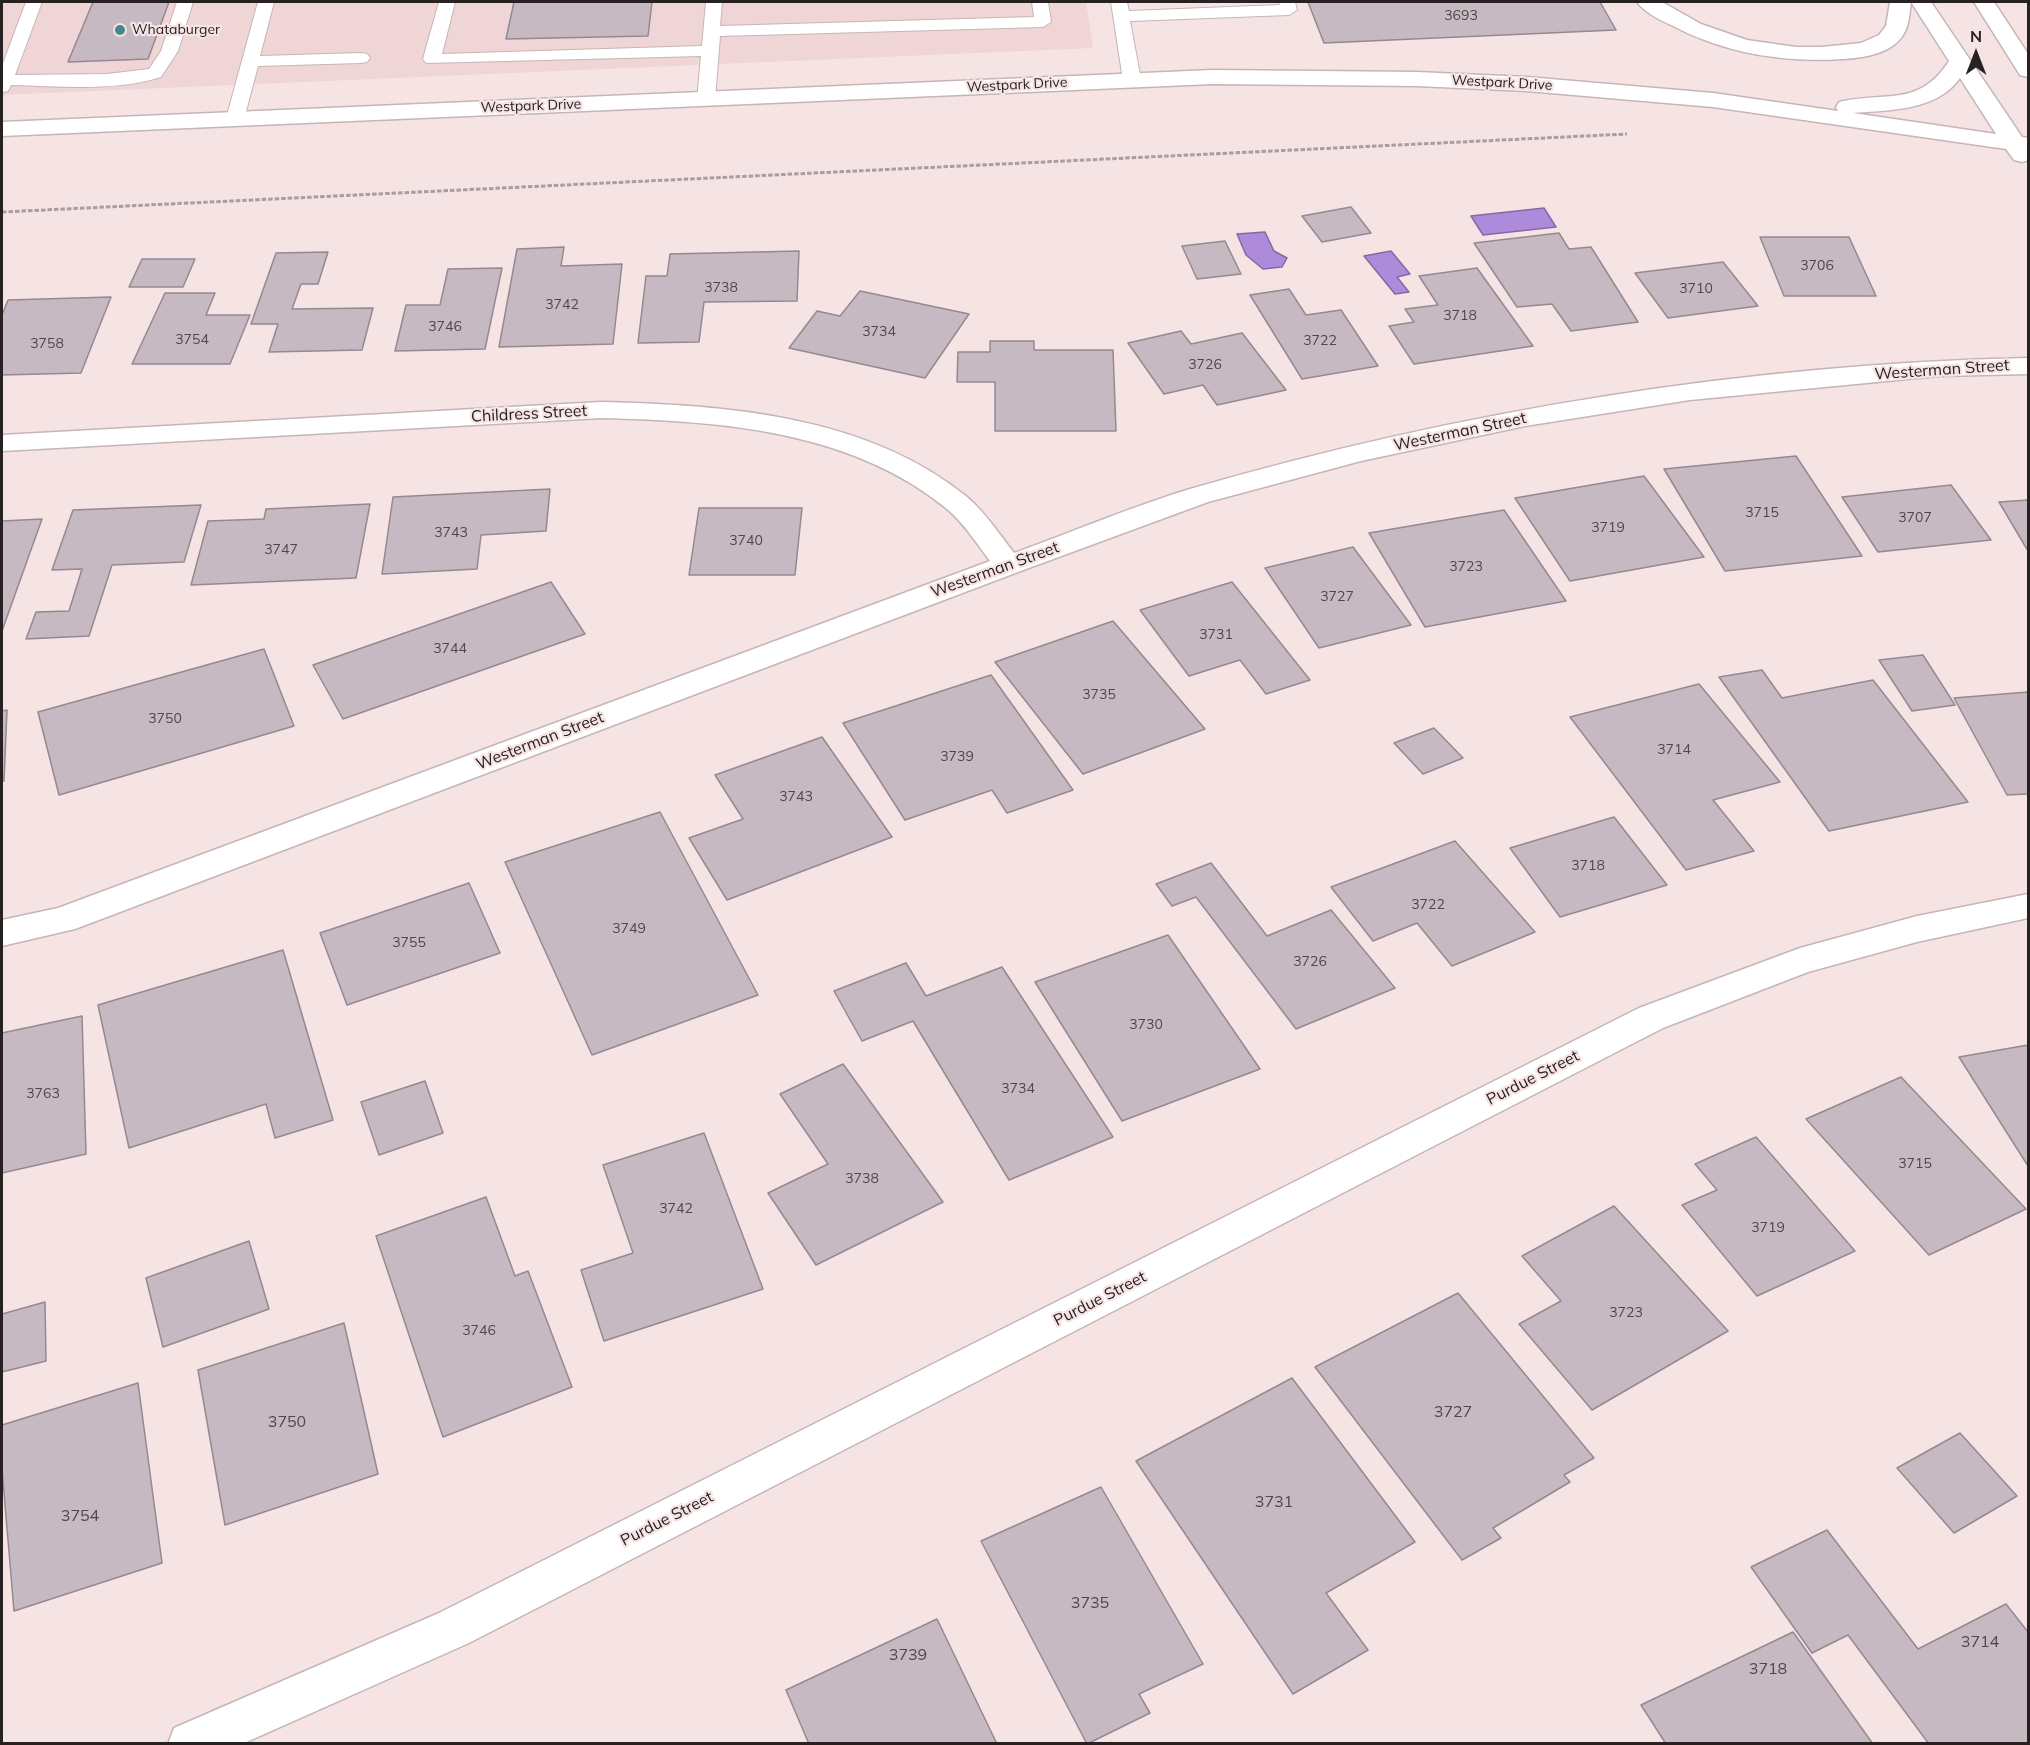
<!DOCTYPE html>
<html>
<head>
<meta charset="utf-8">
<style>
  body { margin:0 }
  #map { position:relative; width:2030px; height:1745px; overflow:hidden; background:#f6e4e5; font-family:Mulish,sans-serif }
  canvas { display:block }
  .frame { position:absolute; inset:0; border:3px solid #272121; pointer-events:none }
  .north { position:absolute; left:1946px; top:24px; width:60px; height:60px; -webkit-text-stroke:4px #f6e4e5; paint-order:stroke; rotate:0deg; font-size:16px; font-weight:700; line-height:24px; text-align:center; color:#272121 }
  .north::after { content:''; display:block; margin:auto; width:21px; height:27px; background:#272121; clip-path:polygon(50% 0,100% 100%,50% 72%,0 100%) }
</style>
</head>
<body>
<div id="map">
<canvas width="2030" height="1745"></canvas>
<div class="frame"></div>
<div class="north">N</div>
</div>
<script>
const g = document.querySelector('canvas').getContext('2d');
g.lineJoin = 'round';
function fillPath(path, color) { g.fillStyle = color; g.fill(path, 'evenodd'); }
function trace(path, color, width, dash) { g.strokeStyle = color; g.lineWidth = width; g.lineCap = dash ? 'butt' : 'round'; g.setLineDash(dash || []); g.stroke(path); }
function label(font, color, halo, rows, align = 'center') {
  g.font = font + ' Mulish,sans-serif'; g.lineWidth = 4.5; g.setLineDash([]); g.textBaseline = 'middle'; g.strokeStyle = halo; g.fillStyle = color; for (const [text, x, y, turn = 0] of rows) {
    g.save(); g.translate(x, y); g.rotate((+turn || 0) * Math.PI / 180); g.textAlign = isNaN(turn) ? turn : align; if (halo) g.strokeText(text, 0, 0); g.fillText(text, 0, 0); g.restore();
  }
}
fillPath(new Path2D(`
  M2,2h1084l7,46 -1091,47z`), '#f0d5d7');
const water = new Path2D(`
  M1544,208l12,19 -73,8 -12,-19z
  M1265,232l9,19 13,7 -5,9 -19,2 -17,-14 -9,-21z
  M1391,251l19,23 -13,3 12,15 -14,2 -31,-38z`);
fillPath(water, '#ad8ada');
trace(water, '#856aa2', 1.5);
const building = new Path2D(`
  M93,2h76l-21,57 -80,3z
  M514,2h138l-4,34 -142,3z
  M1308,2h292l16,28 -292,13z
  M1351,207l20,26 -49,9 -20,-26z
  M1559,233l10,16 22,-2 47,75 -67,9 -19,-27 -35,3 -43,-64z
  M1760,237h89l27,59h-92z
  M1225,241l16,33 -44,5 -15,-33z
  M564,247l-3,19 61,-2 -9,80 -114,3 18,-98z
  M799,251l-2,50 -93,1 -5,40 -61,1 8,-67h21l3,-22z
  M328,252l-10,32h-17l-9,25 81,-1 -11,42 -93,2 9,-28h-27l25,-71z
  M142,259h53l-12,28h-54z
  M1723,262l35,44 -90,12 -33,-45z
  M502,268l-17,81 -90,2 11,-46h34l8,-36z
  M1477,268l56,78 -119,18 -25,-38 25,-4 -9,-13 33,-4 -19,-29z
  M1289,289l17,26 35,-5 37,56 -76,13 -52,-84z
  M860,291l109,23 -44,64 -136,-30 28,-37 23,5z
  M165,293h50l-9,22h44l-20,49h-98z
  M111,297l-30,76 -79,2v-60l6,-15z
  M1181,331l10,13 51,-11 44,57 -69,15 -14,-20 -39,9 -36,-51z
  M990,341h44v9h79l3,81h-121v-49h-38l1,-30h32z
  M1796,456l66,100 -137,15 -61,-102z
  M1644,476l60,81 -134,24 -55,-83z
  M1951,485l40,55 -113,12 -36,-55z
  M550,489l-4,42 -65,4 -4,34 -95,5 11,-77z
  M2028,500v51l-29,-49z
  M370,504l-14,74 -165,7 17,-64 56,-2 2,-10z
  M201,505l-17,57 -72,3 -23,71 -63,3 10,-27 33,-1 13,-42 -30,1 21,-60z
  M699,508h103l-7,67h-106z
  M1504,510l62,91 -141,26 -56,-94z
  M42,519l-40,112v-110z
  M1353,547l58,78 -92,23 -54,-80z
  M551,582l34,52 -242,85 -30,-54z
  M1232,582l78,98 -44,14 -26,-34 -51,16 -49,-66z
  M1113,621l92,108 -122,45 -88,-112z
  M264,649l30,77 -235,69 -21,-83z
  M1923,655l32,50 -43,6 -33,-51z
  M1762,670l20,28 91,-18 95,122 -139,29 -110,-154z
  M991,675l82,115 -66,23 -15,-23 -87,30 -62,-97z
  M1699,684l81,98 -67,18 41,51 -68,19 -116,-153z
  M2028,692v102l-21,1 -53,-97z
  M7,710l-3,71h-2v-70z
  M1434,728l29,30 -40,16 -29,-31z
  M822,737l70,100 -165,63 -38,-62 54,-19 -28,-44z
  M660,812l98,183 -166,60 -87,-193z
  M1614,817l53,68 -107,32 -50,-69z
  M1455,841l80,91 -83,34 -35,-43 -44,18 -42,-54z
  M1211,863l56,73 64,-26 64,78 -99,41 -100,-132 -24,9 -16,-22z
  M469,883l31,70 -153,52 -27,-72z
  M1168,935l92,134 -138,52 -87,-139z
  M283,950l50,170 -58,18 -9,-34 -137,44 -31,-143z
  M906,963l20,33 76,-29 111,170 -104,43 -96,-159 -51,20 -28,-50z
  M82,1016l4,138 -84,19v72v-212z
  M2028,1045v121l-69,-109z
  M843,1064l100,138 -127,63 -48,-72 60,-29 -48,-70z
  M1901,1077l125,132 -97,46 -123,-136z
  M425,1081l18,52 -64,22 -18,-53z
  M704,1133l59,156 -159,52 -23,-71 52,-17 -30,-88z
  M1756,1137l99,114 -98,45 -75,-91 35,-15 -22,-26z
  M486,1197l29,79 13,-5 44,116 -129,50 -67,-201z
  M1614,1206l114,125 -136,79 -73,-86 42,-23 -39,-45z
  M249,1241l20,68 -106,38 -17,-69z
  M1458,1293l136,165 -30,17 6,7 -77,46 8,10 -39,22 -147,-193z
  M45,1302l1,59 -44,11v-58z
  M344,1323l34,151 -153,51 -27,-155z
  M1292,1378l123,164 -89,51 42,57 -75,44 -157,-233z
  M138,1383l24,180 -148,48 -12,-142v-44z
  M1960,1433l57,63 -63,37 -57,-65z
  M1101,1487l102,177 -64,30 11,19 -63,31 -106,-203z
  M1827,1530l91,119 88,-45 22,28v112h-99l-81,-109 -36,18 -61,-86z
  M937,1619l60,125h-188l-23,-54z
  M1793,1632l80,112h-207l-25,-39z`);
fillPath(building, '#c7b9c2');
trace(building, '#958890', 1.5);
const lane = new Path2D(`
  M26,2h16l-27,73 92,-1 42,-5 12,-18 16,-49h16l-15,49 -17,26c-47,15 -101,9 -150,8l-3,6 -6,1v-26z
  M258,2h16l-14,54 101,-3 6,1 3,4 -3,4 -6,1 -103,3 -14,53 -3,4h-12l-3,-4z
  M439,2h16l-13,52 260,-8 4,-44h16l-2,24 314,-9 -2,-15h16l3,20 -8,5 -323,9 -5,64 -3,4h-12l-3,-4 4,-44 -275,7 -3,-4z
  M1111,2h16l2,9 151,-6 -1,-3h16l2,8 -8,5 -159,6 11,59 -3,4h-12l-3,-4z`);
const street = new Path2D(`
  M2028,358v16l-89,2 -249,24 -165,26 -164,35 -153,41 -190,70 -943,357 -73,17v-26l56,-12 932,-347c-13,-17 -26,-38 -43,-52 -96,-79 -227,-88 -346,-91l-599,33v-16l599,-33c124,3 266,13 366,95 18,15 32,37 47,56 58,-21 117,-46 176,-64 271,-79 557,-125 838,-131z
  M2028,894v24l-111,24 -109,30 -145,56 -1194,615 -227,101h-74l6,-16 265,-115 1200,-605 161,-60 117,-32z`);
const secondary = new Path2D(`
  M1637,2h25l39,22 46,16 49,7h26l39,-4 18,-8 7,-9 4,-24h41l91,135 6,1v22l-6,2 -8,-2 -8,-11 -293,-42 -186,-16 -110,-5 -204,-2 -1211,52v-14l1211,-52 204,2 110,5 186,16 125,18 -2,-4 3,-5c46,-11 80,6 110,-41l-38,-59c-2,16 -2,31 -16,42 -13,11 -35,14 -52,15 -60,4 -119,-6 -172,-34 -11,-5 -27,-13 -34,-23zM1960,78l36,56 -143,-21c37,-3 84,-2 107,-35z
  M1974,2h20l34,52v23l-8,-2z`);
trace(lane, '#c6b5b6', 2);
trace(street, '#c6b5b6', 3);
trace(secondary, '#c6b5b6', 3);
trace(new Path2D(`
  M2,212l1625,-78`), '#aa9d9d', 3, [4.5, 2]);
fillPath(lane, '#fff');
fillPath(street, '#fff');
fillPath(secondary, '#fff');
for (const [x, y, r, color] of [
  [120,30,6,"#41898c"]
]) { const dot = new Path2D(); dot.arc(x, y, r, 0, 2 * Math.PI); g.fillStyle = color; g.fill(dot); trace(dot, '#f6e4e5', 2); }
label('14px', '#4f4749', null, [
  ["3693",1461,16],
  ["3706",1817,266],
  ["3738",721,288],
  ["3710",1696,289],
  ["3742",562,305],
  ["3718",1460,316],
  ["3746",445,327],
  ["3734",879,332],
  ["3754",192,340],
  ["3722",1320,341],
  ["3758",47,344],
  ["3726",1205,365],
  ["3715",1762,513],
  ["3707",1915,518],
  ["3719",1608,528],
  ["3743",451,533],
  ["3740",746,541],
  ["3747",281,550],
  ["3723",1466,567],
  ["3727",1337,597],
  ["3731",1216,635],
  ["3744",450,649],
  ["3735",1099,695],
  ["3750",165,719],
  ["3714",1674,750],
  ["3739",957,757],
  ["3743",796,797],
  ["3718",1588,866],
  ["3722",1428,905],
  ["3749",629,929],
  ["3755",409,943],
  ["3726",1310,962],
  ["3730",1146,1025],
  ["3734",1018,1089],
  ["3763",43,1094],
  ["3715",1915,1164],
  ["3738",862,1179],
  ["3742",676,1209],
  ["3719",1768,1228],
  ["3723",1626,1313],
  ["3746",479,1331]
]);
label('14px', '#272121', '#f6e4e5', [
  ["Whataburger",132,30]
], 'left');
label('14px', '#272121', '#f6e4e5', [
  ["Westpark Drive",1502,83,3],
  ["Westpark Drive",1017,85,-3],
  ["Westpark Drive",531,106,-2]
]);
label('16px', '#272121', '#f6e4e5', [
  ["Westerman Street",1942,370,-4],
  ["Childress Street",529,414,-3],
  ["Westerman Street",1460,432,-12],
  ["Westerman Street",995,570,-20],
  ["Westerman Street",540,741,-21],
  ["Purdue Street",1533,1078,-27],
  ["Purdue Street",1100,1299,-27],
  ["Purdue Street",667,1519,-27]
]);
label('16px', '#4f4749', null, [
  ["3727",1453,1412],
  ["3750",287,1422],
  ["3731",1274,1502],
  ["3754",80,1516],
  ["3735",1090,1603],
  ["3714",1980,1642],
  ["3739",908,1655],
  ["3718",1768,1669]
]);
</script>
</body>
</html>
